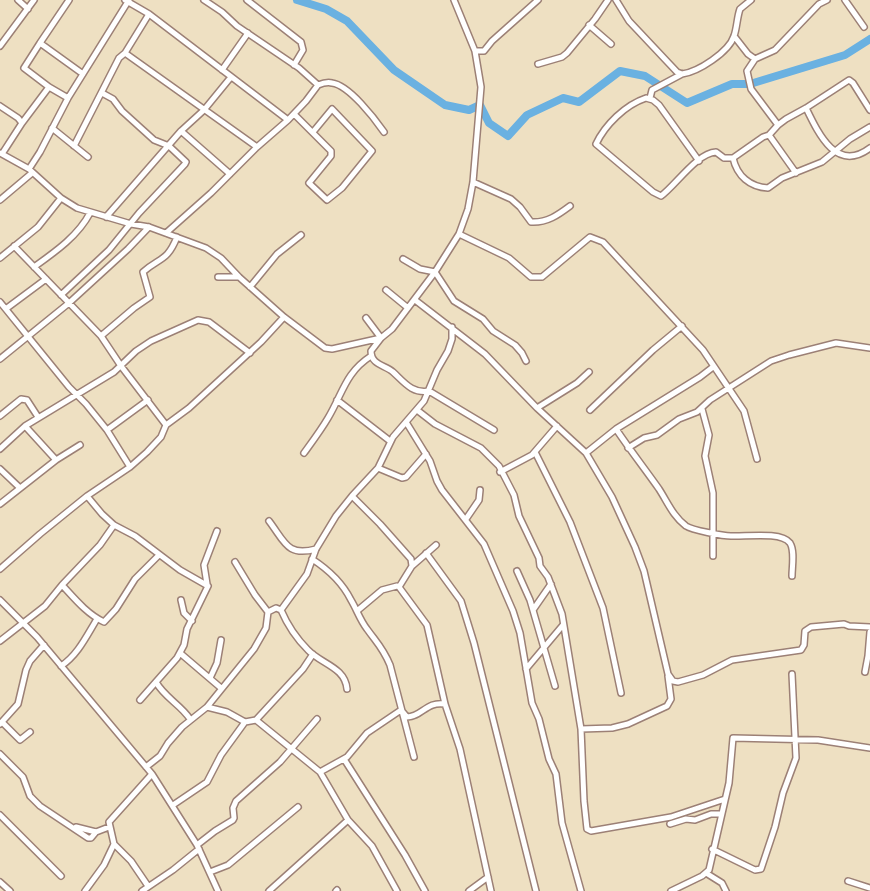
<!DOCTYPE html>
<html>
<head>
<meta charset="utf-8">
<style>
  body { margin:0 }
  canvas { display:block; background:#eee0c2 }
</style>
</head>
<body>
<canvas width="870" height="891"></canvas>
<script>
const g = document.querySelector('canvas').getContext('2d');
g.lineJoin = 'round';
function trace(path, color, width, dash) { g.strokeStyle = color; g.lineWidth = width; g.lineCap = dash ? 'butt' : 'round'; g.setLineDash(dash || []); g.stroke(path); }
trace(new Path2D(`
  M297,0l29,9 21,12 47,49 51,35 24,5 11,-5 9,18 19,13 19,-21 36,-17 16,4 41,-31 25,5 42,27 45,-19h18l95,-29 25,-16`), '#6ab1e1', 8);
const minor = new Path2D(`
  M18,0l10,9
  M69,0l-29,43 43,31
  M125,0l24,14 139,106
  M204,0l18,12 15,14 62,42 19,17
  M247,0l54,42 2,8 -9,15
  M616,0l13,21 48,51 5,2c16,-2 47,-22 52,-38 3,-8 3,-19 6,-27l11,-9
  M845,0l19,27
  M589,25l22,19
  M734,36l14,18 7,5
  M40,43l-16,25 25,19 19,11
  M0,46l34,-46
  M475,51h9l8,-10 46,-41
  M125,53l132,94
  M538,64l24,-7 5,-4 28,-34 13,-19
  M222,70l26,-37
  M650,98l2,-8 30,-16
  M0,106l18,12 4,5 -20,31
  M806,108c13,27 31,65 64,40
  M294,114l37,37v5l-22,27 18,17 15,-12 30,-37 -40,-42 -19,23
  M22,123l27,-36
  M778,125l-27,-36 -4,-18 8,-12 20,-9 44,-46 8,-4
  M52,128l36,29
  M181,131l49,43
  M769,135l27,38
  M74,146l45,-88 6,-5 24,-39
  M0,153l29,16 32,29 16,10 54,16 18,3 57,21 15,10 18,19 45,40 41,31 7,1 49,-11 11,-9 43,-57 24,-38 9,-25 5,-27 8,-95 -6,-36 -21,-51
  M733,158c4,18 17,29 35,30l14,-10 40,-16 28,-23 20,-12
  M699,161l-40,-56 -6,-5 -7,-2c-21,7 -41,27 -50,46l57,48 8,4c15,-11 36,-43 55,-44l8,6h9l30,-21 6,-2 9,-10 8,-6 20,-11 43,-28 4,3 17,27
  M29,169l11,-17 28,-54 61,-98
  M473,182l38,17 9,8 11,15c16,1 27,-7 39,-16
  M0,200l32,-27
  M106,217l75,-86 23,-21 27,-33
  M166,233l45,-40 46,-46 31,-27 18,-19 12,-16c5,-2 10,-3 14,-2 17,2 43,36 52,49
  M459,234l50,24 22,19h11l48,-40 13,5 100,108 41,61 13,48
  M14,246l87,90 20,30 45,59
  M0,258l38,-31 23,-29
  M403,259l17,10 15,3 19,29 29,18 10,12 22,14 7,8 4,8
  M34,267c21,-15 44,-31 56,-54
  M218,277h21
  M250,287l27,-33 24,-19
  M386,290l22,18
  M61,295l48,-45 30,-37 46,-49 1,-2 -17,-16 -15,-6 -32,-29 -9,-12 -11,-6
  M415,300l70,54 52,54 49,45 26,44 23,50 9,24 24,103 5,7 5,1 25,-7 29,-15 69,-10 3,-5 1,-14 6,-4 33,-3 5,2 21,1
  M0,302l69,85 17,17 21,26 23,37
  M7,308l39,-29
  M366,318l15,20 -10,13c0,14 14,14 22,21 11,10 19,22 36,19l65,39
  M101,336l33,-28 16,-11 -7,-25c17,-15 24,-10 34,-35
  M0,359l69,-56 59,-54 21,-22
  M337,400l53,41
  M537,408l40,-25 12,-11
  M702,409l7,26 -4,21 8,37v63
  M417,410l18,14 46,24 18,18 15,29 5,21 20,42 1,8 8,11 14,37 19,115 3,72 3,28 4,2 80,-14 54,-18
  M590,410l63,-60 29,-24
  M0,416l21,-17 6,1 11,17
  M406,422l24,39 7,20 5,9 42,54 29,67 7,22 12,70 7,16 10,40 7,15 6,49 19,68
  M616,429c14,21 29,40 43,60 9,14 14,27 27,37 6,4 37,10 45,10 13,1 50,-5 59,7 5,8 2,24 2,33
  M107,430l41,-30
  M628,448l16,-10 13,-3 22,-16 18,-7 13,-12 61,-39 18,-6 47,-12 34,5
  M0,449l25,-23 89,-54 22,-21 15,-10 47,-21 11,2 41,31
  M535,452l35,70 33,86 18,85
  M304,453c8,-11 17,-23 24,-35 15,-25 17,-45 43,-62
  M586,453l30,-24 84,-52 13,-10
  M56,460l24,-15
  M378,468l24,10 4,-1 20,-23
  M0,469l20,19
  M500,472l32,-17 25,-29
  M87,496l15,18 12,11 21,11 45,34 28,16 -21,43 -3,16 -7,13 -37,42
  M352,496l28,28 31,35 1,7
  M0,504l56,-44 -31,-34
  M466,519l13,-19 1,-10
  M269,521c16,21 18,36 47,28
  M436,545l-24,21 -13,21 28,38 18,79 15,45 31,142
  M426,553l35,48 13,42 62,248
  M312,559c17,11 30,23 39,41 6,10 9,20 16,29 10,14 16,19 23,36l24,92
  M235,562l20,33 13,17
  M0,569l40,-35 47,-38 43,-29 17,-15 14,-15 5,-12 23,-17 72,-66 23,-25
  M517,571l13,29 25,86
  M207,584l-3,-19 13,-34
  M62,585c12,13 25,29 42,37l12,-13 19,-30 24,-24
  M0,600l37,37 115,137 45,71 21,46
  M181,600l3,13 8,8
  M281,610l26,-36 9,-25 20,-33 16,-20 26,-28 15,-31 31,-36 13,-31 11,-19 4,-12v-12
  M281,610c6,14 16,29 27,40 13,14 37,17 39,39
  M533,610l18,-26
  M357,611l25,-21 15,-4
  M0,641l45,-35 17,-21 38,-40 14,-20
  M180,653l41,35
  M61,666c17,-11 26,-31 36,-47
  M526,669l37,-44
  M865,672l3,-16 2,-24
  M210,678l7,-15 4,-23
  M156,682c8,15 25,23 34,37
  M207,707l47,-58 12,-21 2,-16 8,-4 5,2
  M402,711l5,6c15,0 19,-16 38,-13
  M256,720l64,52 28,48 24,26 25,45
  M2,722l18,18 10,-8
  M0,724l18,-20 8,-34 4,-9 14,-16
  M581,729l31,-1 16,-4 39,-18 4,-7 -3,-23
  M0,754l23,23 7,19 10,10 48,32h3l5,-6
  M344,759l61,96 20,36
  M146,767l14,-11 8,-13 14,-16 25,-20 20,5 18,10 11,-2 47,-51 10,-15
  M320,772l27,-15 20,-24 34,-23
  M173,805l34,-23 14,-27 24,-33
  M0,815l61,61
  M670,824l16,-5 9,1 16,-6h10
  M76,827l20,5 13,-5
  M114,844l17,17 17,25
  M197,845l18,-14 18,-11 1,-2 -1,-10 3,-7 44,-39 37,-43
  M712,849l43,21 6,-1 14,-42 8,-34 13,-35 -4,-84
  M210,872l18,-7 70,-58
  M706,873l16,10 4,8
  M848,881l22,7
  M0,882l10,9
  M85,891l19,-26 10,-21 -5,-22 43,-48
  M142,891l31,-21 26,-21
  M269,891l79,-71
  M336,891l1,-1
  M469,891l19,-14
  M671,891l31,-15 7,-6 20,-87 4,-45 85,2 52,8`);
trace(minor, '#9c8076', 8);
trace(minor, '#fff', 5);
</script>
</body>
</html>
